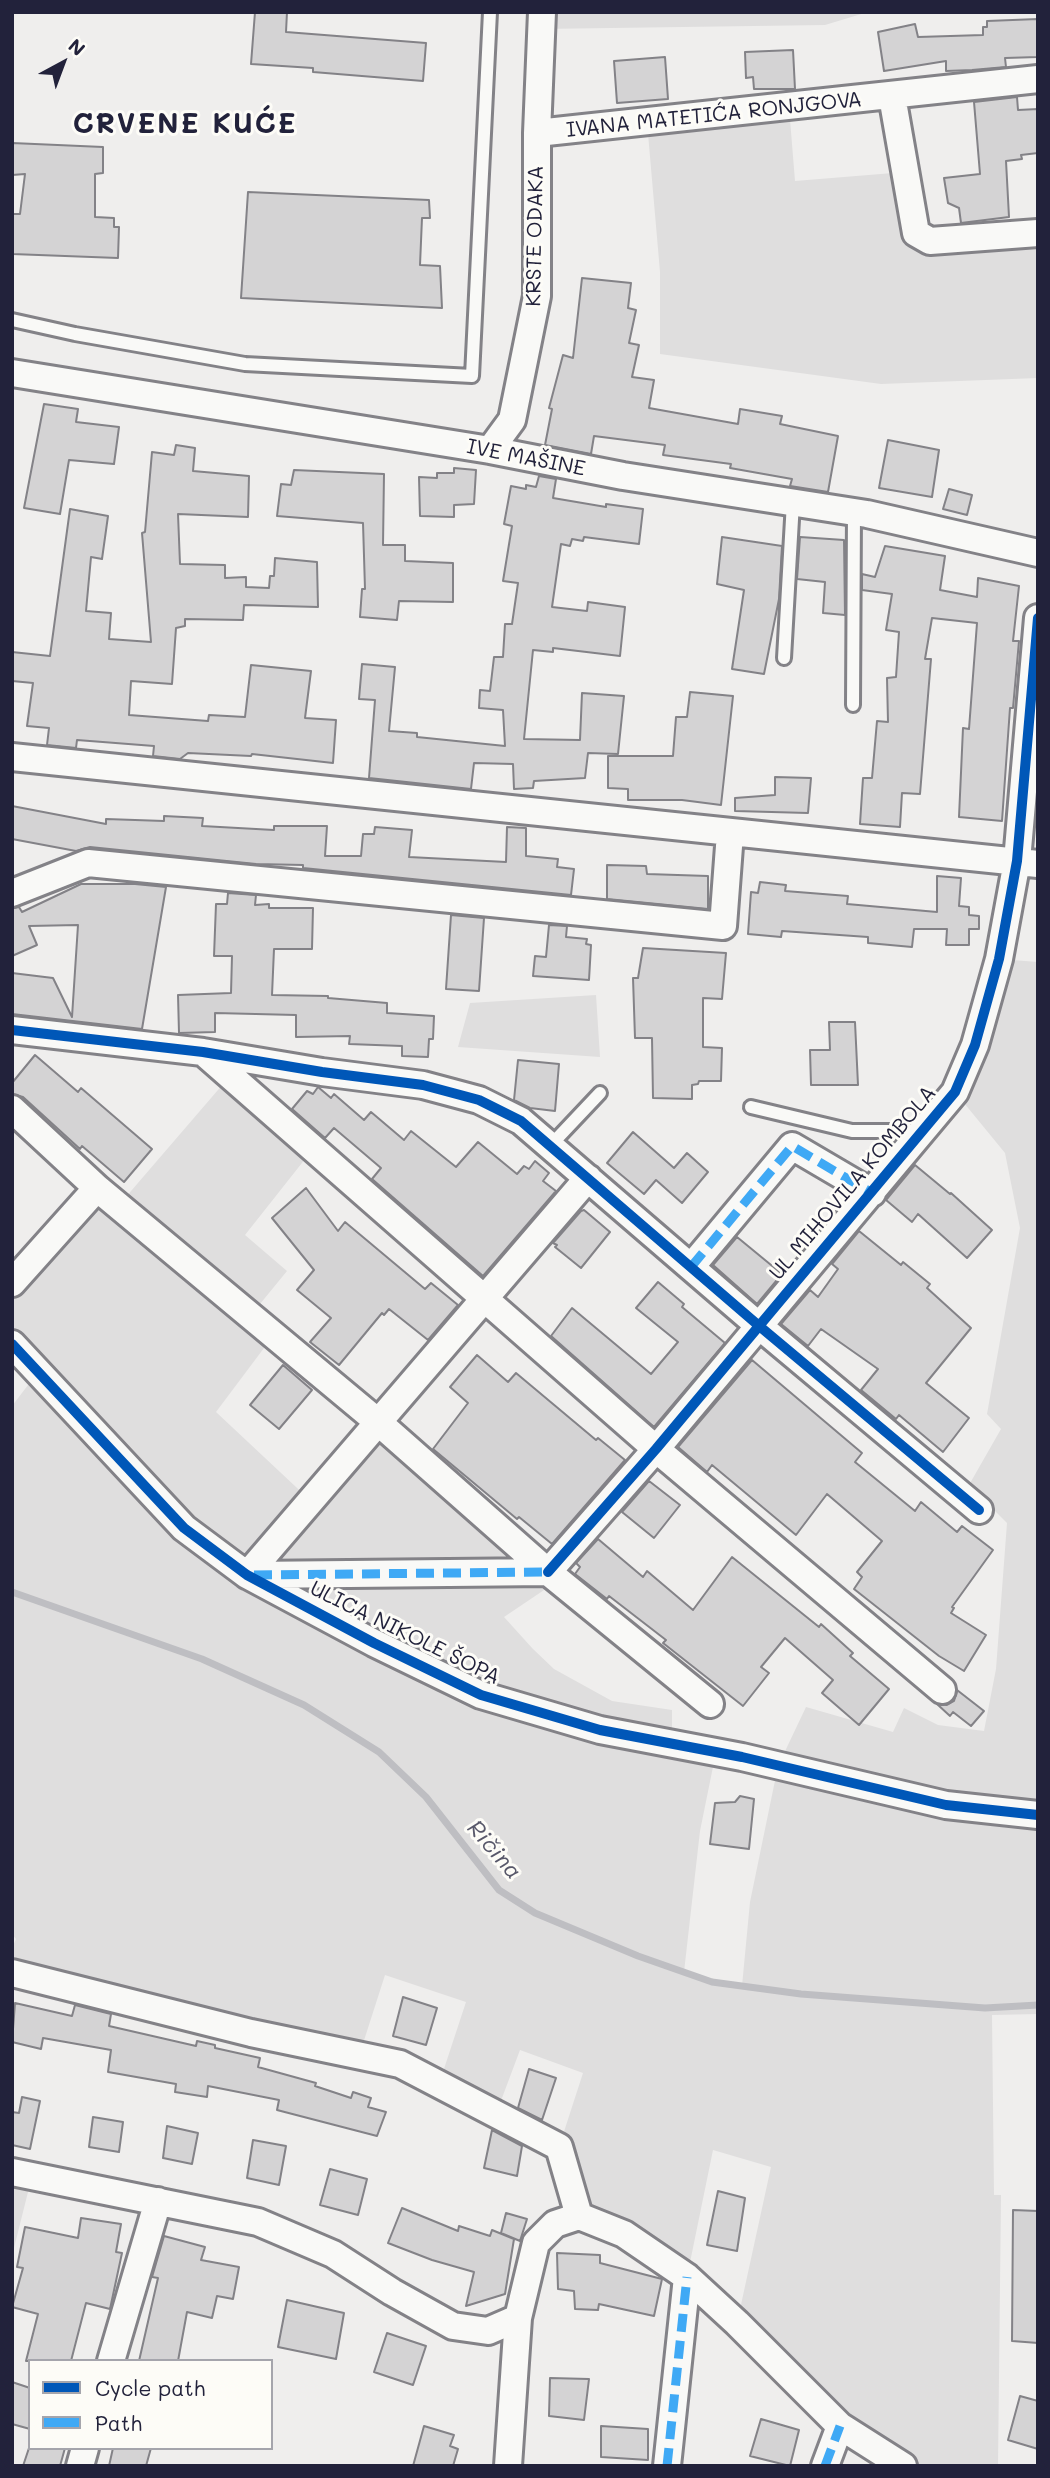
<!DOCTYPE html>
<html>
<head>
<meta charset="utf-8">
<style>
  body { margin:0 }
  #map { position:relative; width:1050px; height:2478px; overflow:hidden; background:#efeeed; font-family:Mali,sans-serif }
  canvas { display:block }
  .frame { position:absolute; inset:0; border:14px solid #22223b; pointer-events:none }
  .legend { position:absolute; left:28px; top:2359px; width:245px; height:91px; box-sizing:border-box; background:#fdfcf7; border:2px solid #a5a5ac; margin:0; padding:9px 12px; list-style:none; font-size:21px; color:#22223b }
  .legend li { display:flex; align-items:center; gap:14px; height:35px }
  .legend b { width:35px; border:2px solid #a5a5ac }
  .north { position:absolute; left:28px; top:28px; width:70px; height:70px; -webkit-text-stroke:5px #fdfcf7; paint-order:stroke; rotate:41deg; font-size:19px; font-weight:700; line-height:28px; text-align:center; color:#22223b }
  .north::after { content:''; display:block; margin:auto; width:24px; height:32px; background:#22223b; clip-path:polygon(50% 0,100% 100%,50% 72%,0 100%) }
</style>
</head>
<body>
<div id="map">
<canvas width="1050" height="2478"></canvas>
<div class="frame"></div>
<ul class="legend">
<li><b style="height:9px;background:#0057b8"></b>Cycle path</li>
<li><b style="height:9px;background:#3fa9f5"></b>Path</li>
</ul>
<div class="north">N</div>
</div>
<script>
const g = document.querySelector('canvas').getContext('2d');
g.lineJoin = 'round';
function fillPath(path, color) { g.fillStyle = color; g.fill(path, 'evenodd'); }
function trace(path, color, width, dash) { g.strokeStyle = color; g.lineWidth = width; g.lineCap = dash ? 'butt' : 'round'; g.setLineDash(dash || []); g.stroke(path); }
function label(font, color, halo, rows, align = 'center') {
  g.font = font + ' Mali,sans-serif'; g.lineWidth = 6; g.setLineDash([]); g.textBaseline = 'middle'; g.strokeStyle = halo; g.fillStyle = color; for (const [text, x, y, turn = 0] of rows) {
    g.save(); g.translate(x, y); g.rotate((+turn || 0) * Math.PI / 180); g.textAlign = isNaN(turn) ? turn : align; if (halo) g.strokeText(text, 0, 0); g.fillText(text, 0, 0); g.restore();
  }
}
fillPath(new Path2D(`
  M542,12h326l-43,13 -285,4z
  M789,107l6,74 98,-8 23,60h122v145l-157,6 -221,-30v-82l-13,-150z
  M999,959l39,3v1052l-46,1 2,180h7l-3,271h-95l-166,-143 34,-156 -58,-17 -26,127 -108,-61 -20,-69 24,-74 -63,-23 -24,64 -57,-30 27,-82 -81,-27 -26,81 -347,-83v-25l4,-9 -4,-5v-528l26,-34 -26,-28v-61l85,-95 22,17 111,-129 83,73 -68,86 42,36 -36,44 22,21 -57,76 96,90 66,-80 175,162 -49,33 29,32 21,20 58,32 60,9v34l44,8 -16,79 -16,141 28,10 30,4 8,-84 28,-136 28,-59 87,25 11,-24 34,17 46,6 12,-62 11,-146 -38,-38 32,-56 -14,-15 33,-186 -15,-75 -50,-61z
  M596,995l4,62 -142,-10 12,-44z
  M12,2172l20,4 -20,80z`), '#dfdede');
trace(new Path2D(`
  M12,1592l190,67 102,46 75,47 47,45 73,93 36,23 103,43 74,26 89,12 184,14 53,-3`), '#bebec2', 7);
const building = new Path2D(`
  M255,12h32l-1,20 140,11 -3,38 -110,-9v-4l-62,-4z
  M1038,19v38l-33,1 1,9 -34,3 -26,1v-10l-62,10 -6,-39 37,-8 3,13 65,-2v-8h4v-6z
  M793,50l2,39h-41l-1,-12 -7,1 -1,-26z
  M665,57l3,42 -51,4 -3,-42z
  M1017,97l1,13 20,-1v44l-17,2 1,4 -16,2 3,56 -48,6 -2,-15 -11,-5 -4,-25 36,-4 -6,-72z
  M12,143l91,4v26l-8,1v43l19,1v9h5l-1,31 -106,-4v-40h8l5,-40 -13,1z
  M248,192l181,8 1,18h-8l-2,47 20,1 2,42 -201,-10z
  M582,278l49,5 -3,25 8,2 -7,33 10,2 -7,32 22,3 -5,28 89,16 2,-15 42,7 -2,8 58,12 -10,56 -38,-6 2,-7 -62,-11 1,-4 -68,-9 2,-10 -71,-9 -3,18 -46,-9 7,-36 -3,-1 14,-53 10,3z
  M44,404l34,5 -2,13 43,5 -5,37 -45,-4 -9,54 -36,-6z
  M888,440l51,10 -7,47 -53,-9z
  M176,445l19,3 -2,23 56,5 -1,41 -70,-3 2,50 45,1v13l21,-1v10l23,1 1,-12h4l1,-18 42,4 1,45 -74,-2 -1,15 -58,-1v7l-9,2 -4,56 -41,-3 -2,34 79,6 1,-6 36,2 6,-52 60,6 -6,47 31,2 -3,43 -81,-9 -1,2 -63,-3 -8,6 -27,-3 1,-10 -77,-6 -1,8 -29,-3 2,-17 -22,-2 6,-43 -21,-2v-29l38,4 20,-147 38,7 -6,43 -11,-2 -5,54 25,2 -2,26 42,3 -9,-109 3,-1 7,-80 22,3z
  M454,468l22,2 -2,34 -20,1v12l-34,-1 -1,-39 18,1v-5h17z
  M294,470l90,4 -1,71h22v16l48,2v39l-54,-1 -2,19 -37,-3 2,-28h3l-2,-66 -86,-7 4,-32 10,1z
  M539,476l17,3 -3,19 53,9v-3l37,5 -4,35 -55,-7 -1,4 -11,-2 -2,7 -9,-2 -9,63 35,4 1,-9 37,5 -5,49 -67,-8v4l-20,-2 -9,89 56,1 2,-47 42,3 -6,58 -30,-1 -3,25 -51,3 -1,7 -19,1 -1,-25 -39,-1 -3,26 -102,-11 6,-78 -16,-1 3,-35 33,3 -6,64 28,2v4l88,9 -2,-36 -24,-2 1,-18 10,1 4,-34h9l2,-33h7l6,-41 -15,-2 9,-55 -8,-2 7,-38 15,3v-4l10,2z
  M949,489l23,6 -5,20 -24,-6z
  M722,537l60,9 -3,53 -15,75 -32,-5 12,-79 -27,-6z
  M800,537l44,3 1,75 -22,-2 2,-31 -28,-3z
  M885,546l60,10 -5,34 37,7 1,-19 41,8 -6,55h6l-6,67h-3l-8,113 -43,-4 4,-89 6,1 8,-106 -45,-5 -7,41h6l-11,135 -18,-1 -2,34 -40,-3 3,-46h9l5,-57 11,1 -1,-44 9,-1 3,-45 -13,-2 6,-36 -30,-4v-16l13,3z
  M690,692l43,4 -12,109 -39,-5h-54v-11l-20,-1v-32h65l3,-39h11z
  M775,777l36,1 -3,35 -73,-2v-13l40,-3z
  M12,806l94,18v-5l58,2v-5l39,2 -1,8 72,4v-4h53l-2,30h36l2,-22h11l1,-7 37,3 -3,27 97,5 1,-35 19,1v28l32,3 -1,8 17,2 -3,26 -268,-27v-3l-47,-1 -166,-17 -14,4 -64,-12z
  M607,865l39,1 1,8 61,2v33l-101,-10z
  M937,876l24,2 -2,28 10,1v8l10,1v13h-10v16h-23l1,-16h-33l-2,18 -44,-4v-6l-86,-6 -1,6 -33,-3 3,-42 7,1 2,-11 26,3 -1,6 63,5 -1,8 90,8z
  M81,884h54l31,3 -24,142 -130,-15v-41l41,5 19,39 6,-92 -49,1 8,19 -25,11v-48l7,-1 3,5z
  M228,893l28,2 -1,10 14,-1v4h44l-1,41h-38l-2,46 56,1v2l59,5v10l47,3 -1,23h-4l-1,18 -26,-1v-10l-53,-2 1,-8 -54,1v-22l-81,-2v19l-36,1 -1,-38 53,-2 1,-37h-18l2,-52h11z
  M451,915l33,3 -5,73 -33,-2z
  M549,925l18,1 -1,11 21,2 -1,5 5,1 -2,35 -56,-4 2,-20 11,1z
  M643,948l83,5 -4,46 -19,-1v49l19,1 -1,33h-22l-1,3 -6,1v14l-39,-1 -1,-60h-17l-2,-60h5z
  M829,1022h26l3,63h-47l-1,-35h20z
  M35,1055l43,37 3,-4 71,61 -28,33 -42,-36 -2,3 -57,-52 -11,-3v-11z
  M518,1060l41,4 -4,47 -25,-3 -16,-8z
  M318,1087l13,11 3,-4 30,26 7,-8 33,28 7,-9 45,36 22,-25 39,32 7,-8 5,3 6,-8 14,12 -6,8 13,10 -73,85 -111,-97 9,-11 -47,-40 -9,10 -33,-29 15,-18 6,3z
  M633,1132l41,36 13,-15 21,19 -26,31 -26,-23 -12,14 -37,-31z
  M915,1165l35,29 1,-1 41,37 -25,28 -49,-44 -6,8 -26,-22z
  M306,1188l32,43 7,-9 80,67 6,-6 27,22 -30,35 -39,-31 -5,6 -2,-2 -43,52 -29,-23 21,-24 -34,-28 17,-20 -42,-52z
  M584,1210l26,22 -29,36 -26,-21 2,-2 -4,-2 28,-32z
  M859,1231l42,34 2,-3 27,22 -3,4 44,40 -45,55 43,35 -26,34 -44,-37 -3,4 -35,-29 17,-21 -57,-40 -13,17 -27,-22 29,-34 8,7 20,-28 -6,-5z
  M737,1237l45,37 -25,30 -44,-39z
  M658,1282l26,22 -2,3 43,36 -71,84 -103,-91 21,-28 79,66 27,-32 -42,-34z
  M477,1355l31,27 8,-9 80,67 2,-2 27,22 -73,84 -33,-27 -2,2 -84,-70 35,-46 -18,-16z
  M752,1360l110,93 -7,9 60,49 6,-9 36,30 5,-6 31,24 -41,57 2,1 -3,5 35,22 -22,36 -25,-15 -85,-67 8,-12 -5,-5 25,-31 -55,-47 -31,41 -84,-70 -5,7 -29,-25z
  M283,1365l29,25 -33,39 -29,-24z
  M649,1481l31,24 -26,33 -32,-26z
  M598,1539l45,38 4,-6 46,39 39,-53 87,70 2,-3 32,29 -3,3 39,33 -30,36 -37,-32 11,-13 -48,-42 -24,29 8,6 -26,33 -80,-63 3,-3 -57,-44 -2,3 -32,-25 5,-7 -4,-4z
  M957,1690l27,21 -13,15 -18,-14 -3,4 -13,-12 10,1 7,-4z
  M740,1796l14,3 -5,50 -39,-5 5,-41 20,-1z
  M403,1997l34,11 -11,37 -33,-9z
  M15,2003l57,13 3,-11 36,9 -2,12 87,20 1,-5 18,4v3l45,10 -2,9 58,16 -1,3 36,12 2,-6 18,6 -3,9 18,5 -9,24 -100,-26 2,-10 -71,-14 -1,11 -32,-5 1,-8 -68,-12 3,-22 -68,-12 -2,11 -29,-7z
  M529,2069l27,9 -14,42 -24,-12z
  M22,2097l18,4 -10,48 -18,-4v-33l7,1z
  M93,2117l30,5 -4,30 -30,-5z
  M167,2126l31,7 -6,31 -29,-6z
  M492,2130l30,16 -5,30 -33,-8z
  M253,2140l33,6 -7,39 -32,-7z
  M330,2169l37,10 -9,36 -38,-10z
  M718,2191l27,7 -8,53 -30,-6z
  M402,2208l56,23 1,-5 31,10 2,-6 22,9 -9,55 -39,12 8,-34 -42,-12 -44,-17z
  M1013,2210l25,1v132l-26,-2z
  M506,2213l21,6 -7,22 -19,-8z
  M81,2218l40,6 -5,28 6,1 -12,56 -24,-6 -15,58h-45l12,-47 -26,-7 11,-39 -6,-1 8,-40 53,11z
  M164,2236l41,11 -4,13 38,7 -6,32 -16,-3 -5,22 -25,-6 -9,49h-39l19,-83 -6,-1z
  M557,2253l43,2v8l62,16 -8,37 -55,-12 -1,6 -23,-1 -1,-18 -16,-2z
  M287,2300l57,13 -8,46 -58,-12z
  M387,2333l39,13 -13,39 -39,-13z
  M550,2378l39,1 -5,41 -35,-4z
  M12,2382l18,6v41l-18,-5z
  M1020,2396l18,5v48l-30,-9z
  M761,2419l38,11 -9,36 -40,-10z
  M424,2426l30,9 -4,11 8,3 -5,17h-40z
  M601,2426l47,3v31l-47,-3z
  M29,2448h36l-5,18h-37z
  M113,2448h38l-5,18h-37z`);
fillPath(building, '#d4d3d4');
trace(building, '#838287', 2);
const lane = new Path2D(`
  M12,320l63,14 170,30 227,12 18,-364
  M784,658l9,-156
  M853,705l1,-194
  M751,1107l101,24h67
  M550,1146l50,-53`);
const street = new Path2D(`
  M892,96l24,137 14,8 108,-8
  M537,133l501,-54
  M12,373l478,77 133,26 244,38 171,39
  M490,450l22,-30 25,-124v-163l5,-121
  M12,757l1026,107
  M12,893l76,-30 635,63 7,-93
  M12,1030l191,22 119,20 101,13 56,15 42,21 237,204 221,185
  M203,1052l453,397 286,241
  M12,1109l85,79 281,234 170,150 162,132
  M691,1267l101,-121 80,47
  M12,1283l85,-95
  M12,1344l172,184 63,47 127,68 107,52 119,35 142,27 204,48 92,10
  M548,1572l108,-123 299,-357 20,-47 24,-86 18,-98 21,-243
  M247,1575l341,-397
  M249,1575l299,-3
  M12,1973l239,60 149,31 159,83 20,69
  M12,2172l246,50 75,32 59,38 61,34 35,5 30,-13 18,-75 19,-19 24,-8 45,18 63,43 50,46 103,103 63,40
  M111,2361l47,-160
  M80,2466l5,-18
  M508,2466l10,-148
  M667,2466l20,-189
  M825,2466l15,-40`);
trace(lane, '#838287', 18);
trace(street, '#838287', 32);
trace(lane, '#f9f9f7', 12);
trace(street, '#f9f9f7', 26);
trace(new Path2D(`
  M691,1267l101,-121 80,47
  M254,1575l294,-3
  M667,2466l20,-189
  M825,2466l15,-40`), '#3fa9f5', 9, [18, 9]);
trace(new Path2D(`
  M12,1030l191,22 119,20 101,13 56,15 42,21 237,204 221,185
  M12,1344l172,184 63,47 127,68 107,52 119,35 142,27 204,48 92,10
  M548,1572l108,-123 299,-357 20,-47 24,-86 18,-98 21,-243`), '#0057b8', 10);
label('21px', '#22223b', '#fdfcf7', [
  ["IVANA MATETIĆA RONJGOVA",714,115,-6],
  ["KRSTE ODAKA",535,236,-89],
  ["IVE MAŠINE",526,458,11],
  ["UL MIHOVILA KOMBOLA",853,1183,-50],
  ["ULICA NIKOLE ŠOPA",405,1633,26]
]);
label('italic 23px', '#58586a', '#fdfcf7', [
  ["Ričina",494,1850,49]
]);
g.letterSpacing = '2px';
label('bold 28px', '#22223b', '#fdfcf7', [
  ["CRVENE KUĆE",185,124]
]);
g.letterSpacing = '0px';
</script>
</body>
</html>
